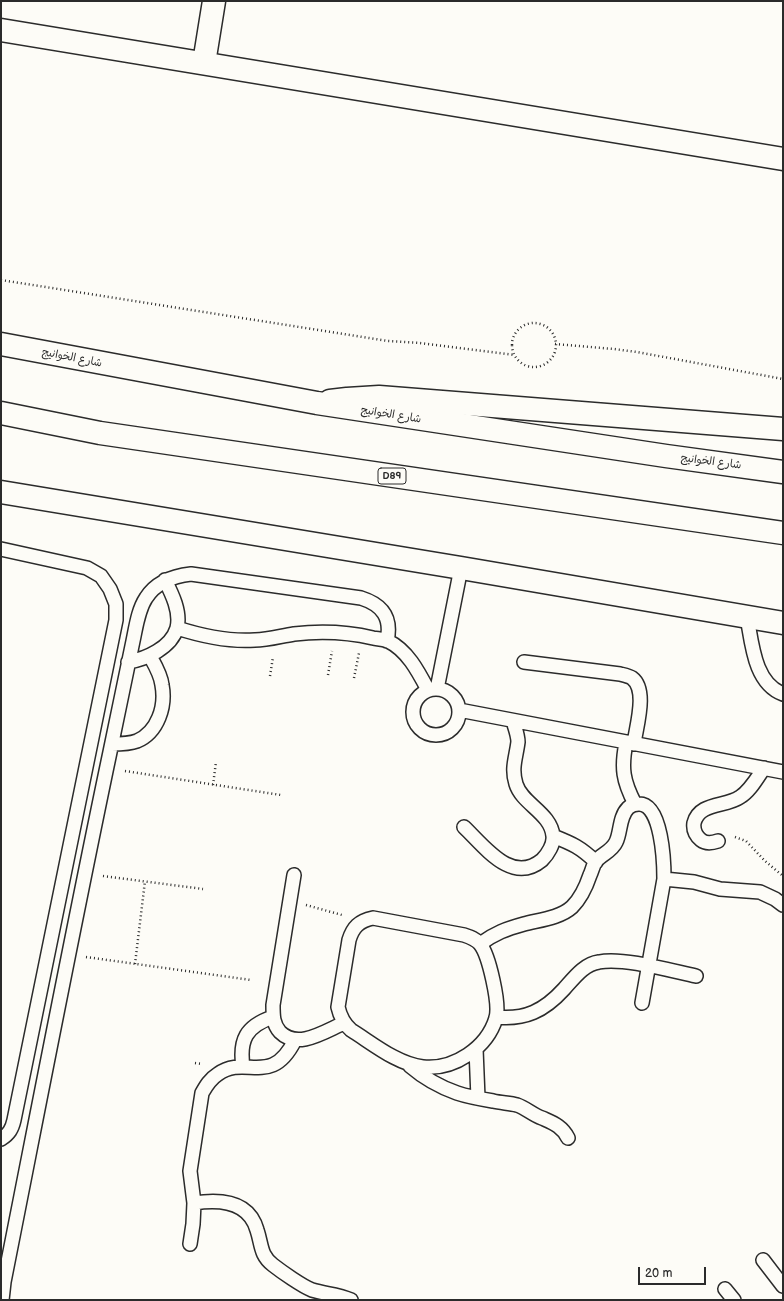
<!DOCTYPE html>
<html>
<head>
<meta charset="utf-8">
<style>
  body { margin:0 }
  #map { position:relative; width:784px; height:1301px; overflow:hidden; background:#fdfcf7; font-family:"Balsamiq Sans",sans-serif }
  canvas { display:block }
  .frame { position:absolute; inset:0; border:2px solid #2b2b2b; pointer-events:none }
  .scale { position:absolute; left:638px; top:1267px; width:68px; height:18px; box-sizing:border-box; border:2px solid #2b2b2b; border-top:0; padding-left:5px; font-size:12px; line-height:14px; white-space:nowrap; color:#2b2b2b; -webkit-text-stroke:3px #fdfcf7; paint-order:stroke }
</style>
</head>
<body>
<div id="map">
<canvas width="784" height="1301"></canvas>
<div class="frame"></div>
<div class="scale">20 m</div>
</div>
<script>
const g = document.querySelector('canvas').getContext('2d');
g.lineJoin = 'round';
function trace(path, color, width, dash) { g.strokeStyle = color; g.lineWidth = width; g.lineCap = dash ? 'butt' : 'round'; g.setLineDash(dash || []); g.stroke(path); }
function label(font, color, halo, rows, align = 'center') {
  g.font = font + ' "Balsamiq Sans","Playpen Sans Arabic",sans-serif'; g.lineWidth = 3.5; g.setLineDash([]); g.textBaseline = 'middle'; g.strokeStyle = halo; g.fillStyle = color; for (const [text, x, y, turn = 0] of rows) {
    g.save(); g.translate(x, y); g.rotate((+turn || 0) * Math.PI / 180); g.textAlign = isNaN(turn) ? turn : align; if (halo) g.strokeText(text, 0, 0); g.fillText(text, 0, 0); g.restore();
  }
}
const service = new Path2D(`
  M1,549l86,19 14,8 9,13 6,15v16l-102,500c-2,9 -5,14 -13,19
  M747,617c5,26 7,66 36,77
  M177,628c25,8 51,14 78,12 13,0 26,-4 39,-6 26,-3 53,-2 79,4 5,1 10,1 15,3 19,9 30,30 40,49
  M128,662c18,-3 43,-14 49,-34 4,-16 -5,-34 -12,-48
  M524,662l96,12c4,1 9,2 12,4 16,12 4,49 2,66
  M437,689l24,-121
  M413 712a23 23 0 1 1 46 0a23 23 0 1 1-46 0Z
  M459,710l324,62
  M626,743c-5,25 -3,38 9,61
  M112,744c8,0 17,0 25,-3 21,-9 29,-35 25,-56 -1,-10 -7,-20 -12,-29
  M464,827c21,20 48,58 78,33 6,-6 12,-16 11,-24 -2,-23 -31,-32 -37,-52 -5,-16 0,-26 2,-42 0,-7 -3,-14 -5,-21
  M553,836c20,8 27,11 43,26
  M718,841c-6,2 -12,3 -17,-1 -6,-5 -8,-10 -7,-17 5,-21 32,-16 46,-26 10,-6 17,-19 24,-29
  M294,875l-21,130c0,11 0,19 7,27 18,18 45,-1 64,-9
  M664,879l30,3 26,7 40,3 15,7 8,6
  M373,918l91,17c6,2 12,4 16,9 9,11 20,60 16,74 -9,30 -42,52 -73,49 -26,-3 -51,-24 -72,-37 -8,-7 -11,-14 -13,-23l11,-67c4,-13 10,-19 24,-22z
  M480,944c15,-11 26,-15 44,-20 15,-4 36,-6 48,-17 9,-9 14,-20 18,-32 2,-4 3,-10 6,-14 6,-7 16,-10 20,-19 5,-10 3,-25 12,-34 3,-3 7,-4 11,-4 23,0 25,58 25,75l-22,124
  M496,1017c29,3 48,-6 68,-28 10,-11 20,-25 35,-27 24,-5 73,9 97,14
  M476,1049l2,49
  M410,1066c14,12 30,21 47,27 12,4 24,6 36,8 8,2 17,2 24,4 9,3 16,10 25,13 11,5 20,8 26,20
  M243,1067c-4,-27 3,-41 30,-50
  M194,1203c26,-4 55,-2 63,27 5,15 3,25 16,35 9,7 29,21 39,25 13,4 26,4 39,10
  M190,1244l3,-20 1,-21 -4,-32 12,-78c4,-7 8,-14 16,-19 28,-20 53,14 77,-34
  M763,1260l20,26
  M725,1289l9,11
  M2,1300l2,-18c35,-177 69,-354 106,-530 8,-37 15,-74 23,-111 3,-14 5,-31 13,-43 10,-16 27,-22 45,-24l170,24c22,7 31,20 26,43`);
const minor = new Path2D(`
  M1,30l782,129
  M204,63l10,-62
  M330,401l17,-2 32,-2 404,32
  M1,492l460,76 322,55`);
const trunk = new Path2D(`
  M1,344l316,59 349,53 117,16
  M1,413l99,20 683,100`);
trace(service, '#2b2b2b', 16);
trace(minor, '#2b2b2b', 25);
trace(trunk, '#2b2b2b', 25);
trace(new Path2D(`
  M1,280l387,61 32,2 95,12
  M512 345a22 22 0 1 1 44 0a22 22 0 1 1-44 0Z
  M555,344l59,5 23,3 146,27
  M328,675l4,-24
  M270,676l3,-19
  M354,678l5,-25
  M125,771l156,24
  M213,785l3,-23
  M735,837l11,4 19,20 18,15
  M103,876l100,13
  M306,905l36,10
  M86,957l165,23
  M135,964l10,-83
  M195,1063l7,1`), '#2b2b2b', 2.5, [1, 3]);
trace(service, '#fdfcf7', 13);
trace(minor, '#fdfcf7', 22);
trace(trunk, '#fdfcf7', 22);
for (const [x, y, w] of [
  [392,476,28]
]) { const box = new Path2D(); box.roundRect(x - w / 2, y - 8, w, 16, 3); g.fillStyle = '#fdfcf7'; g.fill(box); trace(box, '#2b2b2b', 1); }
label('bold 10px', '#2b2b2b', null, [
  ["D89",392,476]
]);
label('11px', '#2b2b2b', '#fdfcf7', [
  ["شارع الخوانيج",72,358,11],
  ["شارع الخوانيج",391,415,9],
  ["شارع الخوانيج",711,462,7]
]);
</script>
</body>
</html>
